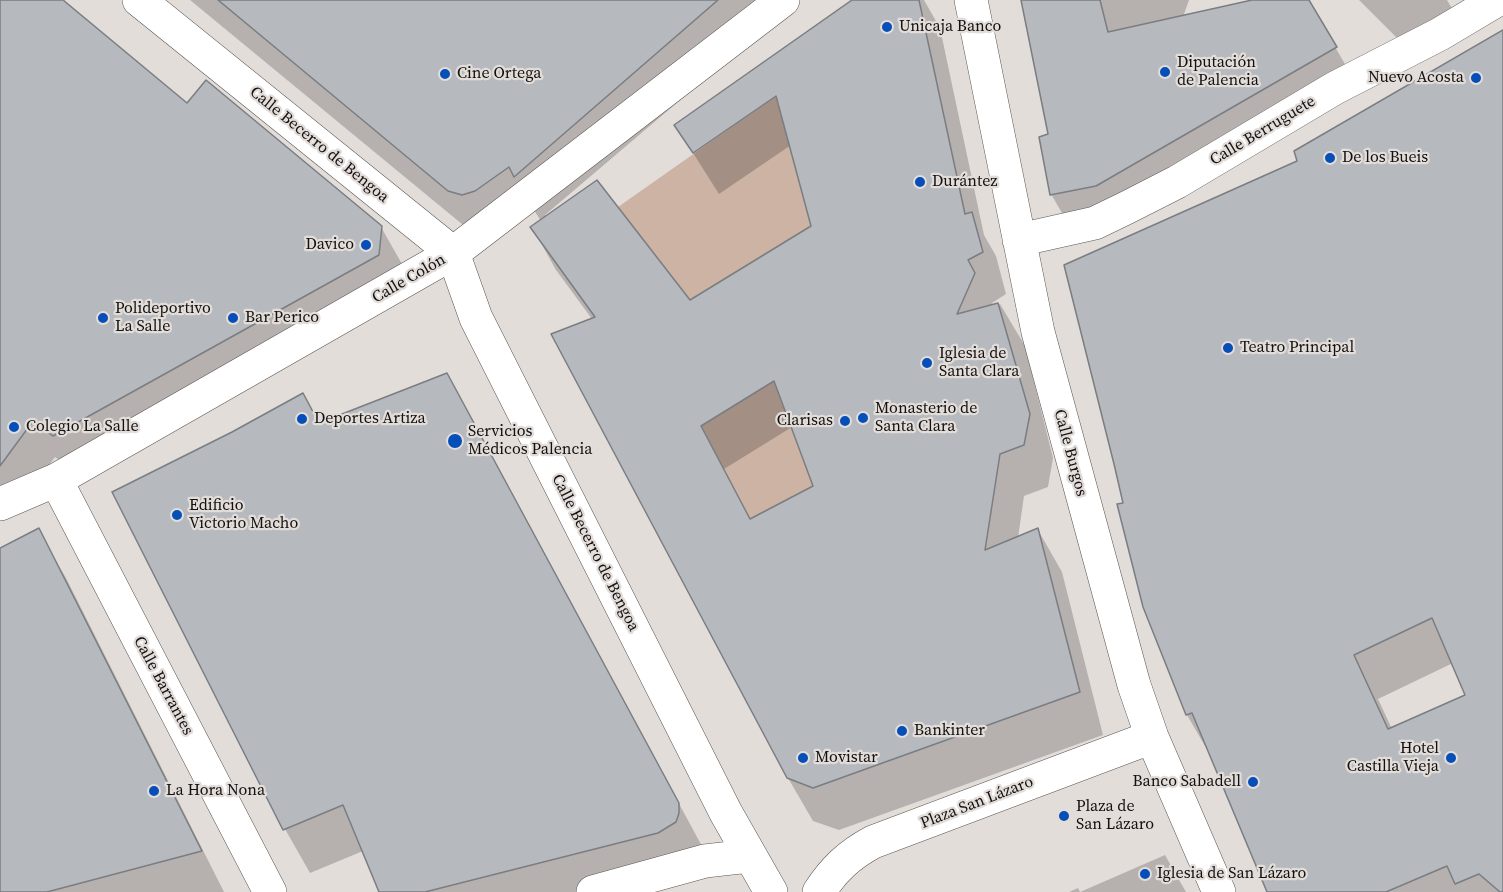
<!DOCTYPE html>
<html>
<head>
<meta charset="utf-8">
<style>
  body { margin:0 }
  canvas { display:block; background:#e3ddda }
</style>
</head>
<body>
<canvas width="1503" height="892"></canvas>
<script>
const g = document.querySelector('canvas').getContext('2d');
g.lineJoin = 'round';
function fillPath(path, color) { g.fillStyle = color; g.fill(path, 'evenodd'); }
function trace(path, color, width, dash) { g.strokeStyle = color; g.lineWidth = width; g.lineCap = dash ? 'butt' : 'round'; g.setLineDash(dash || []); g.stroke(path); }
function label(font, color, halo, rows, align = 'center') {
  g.font = font + ' "Source Serif 4",serif'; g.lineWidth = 4.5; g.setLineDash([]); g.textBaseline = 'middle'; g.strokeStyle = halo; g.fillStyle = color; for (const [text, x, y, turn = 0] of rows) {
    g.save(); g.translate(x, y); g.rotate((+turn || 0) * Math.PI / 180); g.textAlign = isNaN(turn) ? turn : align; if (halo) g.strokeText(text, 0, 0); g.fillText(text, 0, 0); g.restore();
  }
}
fillPath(new Path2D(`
  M776,96l35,130 -121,74 -72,-93z
  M774,381l39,105 -63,33 -49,-93z`), '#ccb3a4');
fillPath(new Path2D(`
  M0,0h60l127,105 194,122 21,37 -327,208 -20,-15 -28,38 -27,3z
  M190,0h608l-253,215 144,87 124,-75 -22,-82 -72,49 -43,-68 179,-126h69l16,28 44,207 12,21 10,38 -14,9 1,3 7,-2 25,42 28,112 -5,29 -24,9 -6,42 20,-8 24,42 41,163 -264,95 -26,-9 -25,-43 -196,-459 -36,-49 -24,-43 9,-6 -7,-11 -60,24zM792,427l23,60 -64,33 -27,-51z
  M1023,0h166l-6,17 76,-17h49l49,85 -284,147 -22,-38 -1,-59z
  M1359,0h88l9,15 -44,38z
  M1503,32v860h-232l-59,-134 -25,-43 -43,-108 -20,-102 175,-343zM1453,663l14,32 -75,34 -14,-30z
  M447,375l256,473 -83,44h-239l-18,-41 -53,22 -25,-44 -171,-337 205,-68z
  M38,530l28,48 158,314h-224v-343z
  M1165,855l21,37h-117l9,-4 2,4z`), '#0003');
const building = new Path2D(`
  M0,0h63l124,103 19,-23 176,146 -3,29 -326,181 -20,-15 -33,45z
  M218,0h500l-204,177 -5,-10 -34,24 -13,4 -14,-4z
  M852,0h67l46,214 7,-2 11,40 -15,8 7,13 -18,41 41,-11 32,111 -6,31 -24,9 -15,96 53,-22 42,164 -267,96 -26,-10 -236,-444 44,-17 -65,-90 67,-47 93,120 121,-74 -35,-130 -83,57 -19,-28zM774,381l39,105 -63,33 -49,-93z
  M1021,0h79l8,32 144,-32h57l28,47 -241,139 -46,9 -11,-58 9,-3z
  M1503,30v862h-3l-21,-18 -24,10 -8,-18 -61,26h-119l-75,-179 -6,2 -43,-108 -26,-103 6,-1 -9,-39 -50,-199 233,-104 -3,-10zM1432,618l33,77 -77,34 -34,-74z
  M447,373l232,430v10l-3,9 -18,11 -233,59h-46l-36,-87 -60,25 -171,-338 120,-60 71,-39 16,30z
  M39,528l163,323 -155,41h-47v-344z`);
fillPath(building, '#b6b9be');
trace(building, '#7a7d81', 1.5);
const pedestrian = new Path2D(`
  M139,0l314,253`);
const minor = new Path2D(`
  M971,0l67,332 96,353 18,52 67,155
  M1019,240l76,-17 31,-15 51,-26 158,-94 105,-54 57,-34
  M453,253l23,65 250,495 45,79
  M56,480l214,412
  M0,504l56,-24 397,-227 330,-253
  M593,892l112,-31 44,-5
  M819,892c15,-23 30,-37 54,-50l279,-105`);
trace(pedestrian, '#5a5552', 34);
trace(minor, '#5a5552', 34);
trace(pedestrian, '#fff', 33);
trace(minor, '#fff', 33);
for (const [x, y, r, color] of [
  [887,27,6,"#064eb8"],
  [1165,72,6,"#064eb8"],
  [445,74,6,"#064eb8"],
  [1476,78,6,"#064eb8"],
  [1330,158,6,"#064eb8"],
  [920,182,6,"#064eb8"],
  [366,245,6,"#064eb8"],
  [103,318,6,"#064eb8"],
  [233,318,6,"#064eb8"],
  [1228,348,6,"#064eb8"],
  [927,363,6,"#064eb8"],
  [863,418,6,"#064eb8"],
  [302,419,6,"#064eb8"],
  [845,421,6,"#064eb8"],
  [14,427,6,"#064eb8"],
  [455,441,8,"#064eb8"],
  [177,515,6,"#064eb8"],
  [902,731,6,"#064eb8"],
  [803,758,6,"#064eb8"],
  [1451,758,6,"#064eb8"],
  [1253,782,6,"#064eb8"],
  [154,791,6,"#064eb8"],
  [1064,816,6,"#064eb8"],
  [1145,874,6,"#064eb8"]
]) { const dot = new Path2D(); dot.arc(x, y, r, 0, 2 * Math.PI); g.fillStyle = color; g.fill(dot); trace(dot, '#e3ddda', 2); }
label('16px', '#131110', '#e3ddda', [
  ["Unicaja Banco",899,27],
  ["Diputación",1177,63],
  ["de Palencia",1177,81],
  ["Cine Ortega",457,74],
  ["Nuevo Acosta",1464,78,"right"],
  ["De los Bueis",1342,158],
  ["Durántez",932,182],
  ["Davico",354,245,"right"],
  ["Polideportivo",115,309],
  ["La Salle",115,327],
  ["Bar Perico",245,318],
  ["Teatro Principal",1240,348],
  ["Iglesia de",939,354],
  ["Santa Clara",939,372],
  ["Monasterio de",875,409],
  ["Santa Clara",875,427],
  ["Deportes Artiza",314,419],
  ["Clarisas",833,421,"right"],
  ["Colegio La Salle",26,427],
  ["Servicios",468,432],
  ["Médicos Palencia",468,450],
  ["Edificio",189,506],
  ["Victorio Macho",189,524],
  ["Bankinter",914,731],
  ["Hotel",1439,749,"right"],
  ["Castilla Vieja",1439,767,"right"],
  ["Movistar",815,758],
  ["Banco Sabadell",1241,782,"right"],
  ["La Hora Nona",166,791],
  ["Plaza de",1076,807],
  ["San Lázaro",1076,825],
  ["Iglesia de San Lázaro",1157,874]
], 'left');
label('16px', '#131110', '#e3ddda', [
  ["Calle Berruguete",1263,131,-31],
  ["Calle Becerro de Bengoa",319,145,39],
  ["Calle Colón",409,279,-30],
  ["Calle Burgos",1070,453,75],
  ["Calle Becerro de Bengoa",595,553,63],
  ["Calle Barrantes",163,686,62],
  ["Plaza San Lázaro",977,803,-21]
]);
</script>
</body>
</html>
